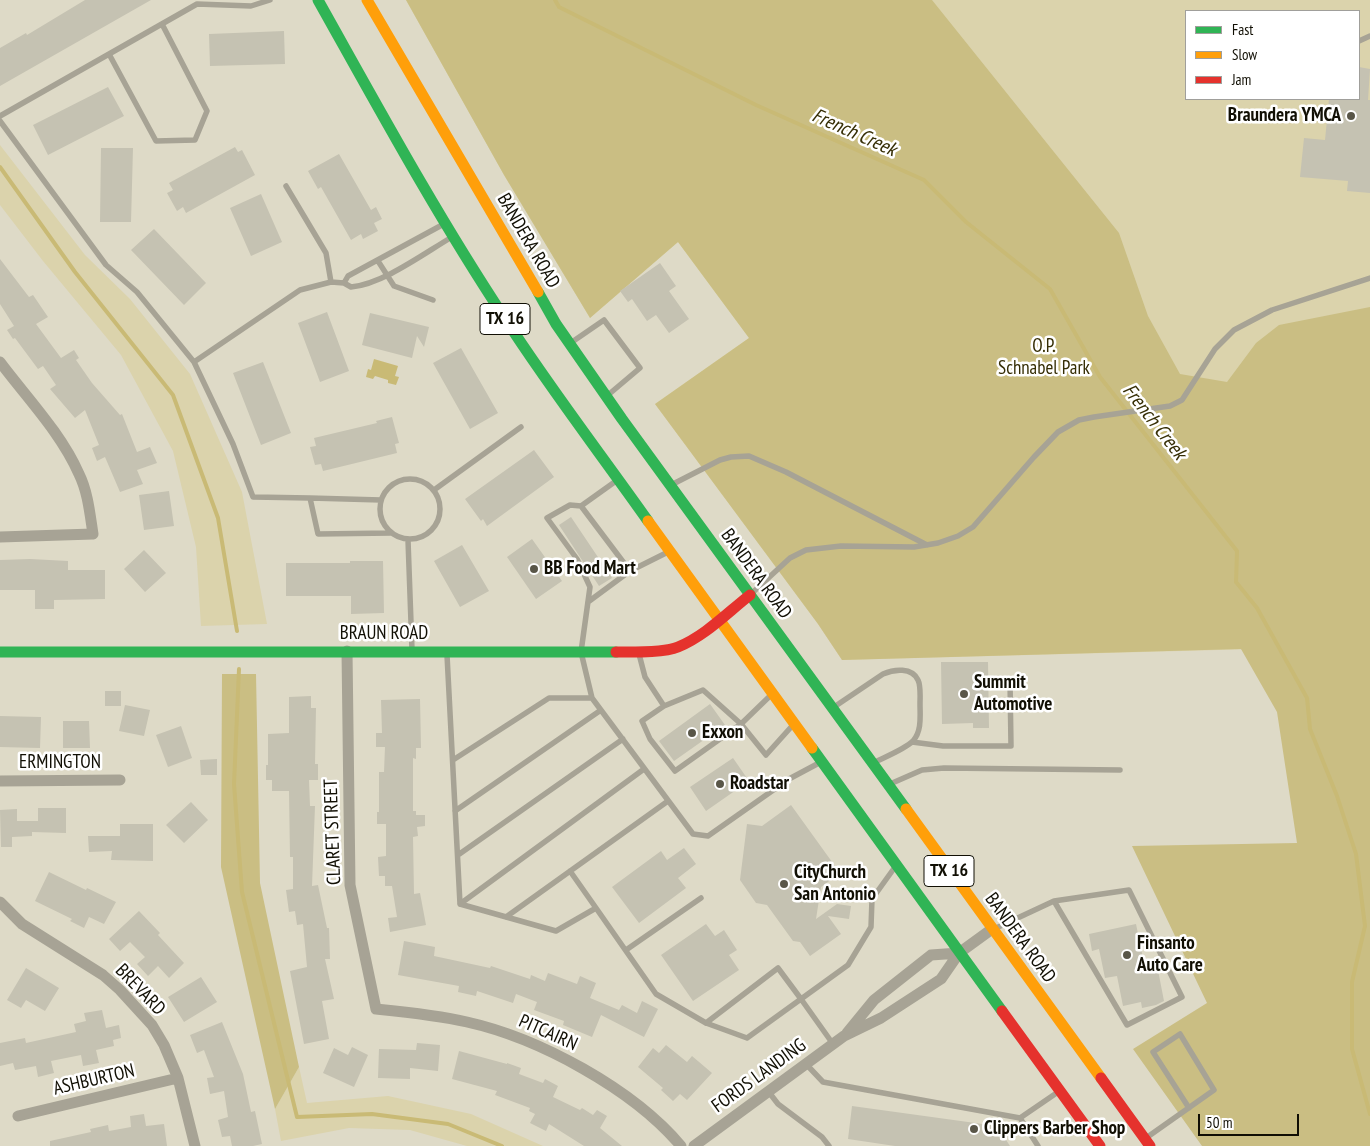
<!DOCTYPE html>
<html>
<head>
<meta charset="utf-8">
<style>
  body { margin:0 }
  #map { position:relative; width:1370px; height:1146px; overflow:hidden; background:#dedac7; font-family:"PT Sans Narrow",sans-serif }
  canvas { display:block }
  .legend { position:absolute; left:1185px; top:10px; width:175px; height:90px; box-sizing:border-box; background:#fff; border:1px solid #a09f9b; margin:0; padding:6px 9px; list-style:none; font-size:15px; color:#110f04 }
  .legend li { display:flex; align-items:center; gap:10px; height:25px }
  .legend b { width:25px; border:1px solid #a09f9b }
  .scale { position:absolute; left:1198px; top:1114px; width:101px; height:22px; box-sizing:border-box; border:2px solid #110f04; border-top:0; padding-left:6px; font-size:15px; line-height:18px; white-space:nowrap; color:#110f04; -webkit-text-stroke:4px #fff; paint-order:stroke }
</style>
</head>
<body>
<div id="map">
<canvas width="1370" height="1146"></canvas>
<ul class="legend">
<li><b style="height:6px;background:#30b455"></b>Fast</li>
<li><b style="height:6px;background:#ff9f0a"></b>Slow</li>
<li><b style="height:6px;background:#e5322d"></b>Jam</li>
</ul>
<div class="scale">50 m</div>
</div>
<script>
const g = document.querySelector('canvas').getContext('2d');
g.lineJoin = 'round';
function fillPath(path, color) { g.fillStyle = color; g.fill(path, 'evenodd'); }
function trace(path, color, width, dash) { g.strokeStyle = color; g.lineWidth = width; g.lineCap = dash ? 'butt' : 'round'; g.setLineDash(dash || []); g.stroke(path); }
function label(font, color, halo, rows, align = 'center') {
  g.font = font + ' "PT Sans Narrow",sans-serif'; g.lineWidth = 5; g.setLineDash([]); g.textBaseline = 'middle'; g.strokeStyle = halo; g.fillStyle = color; for (const [text, x, y, turn = 0] of rows) {
    g.save(); g.translate(x, y); g.rotate((+turn || 0) * Math.PI / 180); g.textAlign = isNaN(turn) ? turn : align; if (halo) g.strokeText(text, 0, 0); g.fillText(text, 0, 0); g.restore();
  }
}
fillPath(new Path2D(`
  M406,0h964v646l-528,14 -24,-36 -163,-220 94,-66 -71,-96 -88,76 -86,-143zM1186,11h173v88h-173z
  M0,145l85,110 45,44 60,75 52,118 25,132 -66,2 -5,-79 -23,-96 -52,-96 -78,-94 -43,-56z
  M299,1067l8,36 81,-7 83,18 72,32h-76l-57,-16 -61,-2 -68,13 -6,-32z`), '#dbd3ac');
fillPath(new Path2D(`
  M406,0h526l187,233 29,83 32,58 47,8 29,-39 23,-18 91,-18v839h-168l-69,-97 74,-46 -75,-157 165,-3 -20,-131 -36,-63 -399,11 -24,-36 -163,-220 94,-66 -71,-96 -88,76 -86,-143z
  M222,674h34l4,209 39,184 -24,42 -54,-242z`), '#cabe83');
fillPath(new Path2D(`
  M374,359l24,7 -3,10 4,1 -3,8 -8,-2v-3l-13,-4 -2,3 -7,-2 2,-8 3,1z`), '#c9ba75');
trace(new Path2D(`
  M555,0l4,7 197,98 168,75 42,42 84,67 50,88 137,174 -1,31 21,26 50,90 3,31 27,67 19,58 9,72 -13,56v67l18,65
  M0,167l75,105 98,123 45,123 19,113
  M239,669l-5,115 8,108 55,225 75,-3 76,10 54,22`), '#c9ba75', 4);
fillPath(new Path2D(`
  M85,0h66l-151,86v-38l26,-15 1,2z
  M284,31l1,33 -75,2 -1,-32z
  M1359,67l11,2 -2,31h2v93l-23,-2 1,-10 -48,-4 4,-39 21,2 4,-41h30z
  M108,87l16,29 -76,39 -15,-30z
  M235,147l3,5 4,-2 13,25 -69,38 -3,-6 -6,4 -10,-18 6,-3 -4,-7z
  M101,148h32l-2,74h-31z
  M339,154l32,56 5,-3 6,12 -8,4 4,8 -15,8 -2,-5 -10,6 -30,-53 -3,2 -10,-18z
  M261,194l21,48 -31,14 -21,-48z
  M154,229l52,54 -22,22 -53,-55z
  M0,259l29,38 4,-2 15,22 -12,7 25,34 13,-8 5,8 -3,2 16,23 28,32 2,-1 15,38 13,-5 7,16 -20,7 6,14 -23,8 -15,-35 -8,4 -5,-13 7,-3 -14,-35 -10,8 -25,-29 6,-4 -13,-19 -5,3 -23,-31 -2,1 -6,-9 7,-4 -14,-22z
  M660,263l16,23 -7,5 20,28 -20,14 -13,-18 -9,6 -15,-22 -4,3 -8,-11z
  M327,312l22,59 -29,11 -22,-59z
  M370,313l59,14 -5,20 -7,-11 -5,22 -50,-13z
  M461,348l37,65 -28,16 -37,-66z
  M263,362l28,71 -30,12 -28,-72z
  M392,417l7,26 -4,1 2,9 -74,18 -2,-7 -6,1 -5,-18 6,-1 -2,-8 63,-15 -1,-2z
  M534,450l20,27 -67,49 -4,-7 -2,2 -16,-22z
  M169,491l5,35 -30,4 -5,-35z
  M571,517l41,61 -13,8 -40,-61z
  M532,539l30,42 -26,18 -29,-42z
  M462,545l27,46 -29,16 -26,-46z
  M144,550l22,23 -21,19 -21,-23z
  M30,559l38,2v9h37v29l-51,1v9h-19v-19h-35v-30z
  M350,561h33l1,52 -33,1v-18h-65v-33h64z
  M941,662h47l1,66h-16v-5l-31,1z
  M105,691h16v15h-16z
  M311,696v12h5l-1,56h3v16h-9l1,26h5l-3,80 6,-1 9,43h2l1,31h-5l9,40 -12,2 7,38 -25,5 -14,-73 17,-4 -4,-43 -6,1 -2,-14 -6,1 -3,-22 7,-1v-32h-3l-1,-66h-17v-11h-6v-15h2v-31l21,-1v-36z
  M420,699l1,49h-5v11l-3,-1v53h3v4h9v11l-8,1 1,9 -5,1 1,57 6,-1 6,32 -36,7 -2,-14 9,-1 -5,-31h-7v-10h-6l-1,-19 8,-1v-32h-9v-12h2v-40h5l1,-25h-9v-14h6l-1,-33z
  M710,704l15,21 -51,36 -15,-20z
  M125,705l25,5 -6,26 -25,-5z
  M0,716l41,1 -1,31 -40,-1z
  M63,721h26l1,27h-27z
  M181,726l11,32 -24,9 -12,-32z
  M733,758l16,23 -43,30 -16,-24z
  M217,759v16h-16l-1,-15z
  M191,802l17,18 -24,23 -18,-18z
  M791,805l49,68 -19,14 -5,32 21,-15 14,2 -2,13 -21,-3 13,18 -31,22 -10,-14 -7,-1 -26,-36 -11,-2 -16,-23 7,-56 15,2z
  M38,808h28v25l-34,-1v4l-20,1v10h-11l-1,-37 17,-1v12h21z
  M120,824h33v37l-42,-1 1,-9 -23,1 -1,-16h32z
  M684,848l12,16 -18,14 8,10 -47,35 -27,-36 49,-36 6,9z
  M49,872l37,18 1,-2 29,14 -12,22 -15,-7 -5,11 -14,-7 2,-2 -37,-18z
  M139,911l21,22 -2,2 26,28 -15,15 -11,-12 -10,10 -11,-12 8,-7 -15,-15 -10,9 -11,-12z
  M706,924l9,12 9,-6 13,20 -8,5 10,15 -46,31 -32,-46z
  M1136,924l8,39 12,-3 8,41 -8,4 -14,3 -1,-6 -18,4 -6,-30 -12,2 -6,-29 -7,2 -3,-17z
  M404,941l31,6 -1,9 56,12 1,-2 39,13 1,-4 14,6 3,-8 29,11 3,-8 16,7 -6,15 29,12 3,-5 15,8 5,-12 16,8 -14,28 -43,-22 -9,22 -29,-12 1,-4 -30,-11 3,-8 -21,-8 -3,9 -36,-12 -1,5 -18,-4 1,-6 -61,-11z
  M26,968l33,20 -14,23 -19,-11 -5,8 -14,-8z
  M201,977l16,25 -33,20 -16,-25z
  M102,1010l4,18 13,-3 2,13 -8,2 1,6 -18,4 3,13 -16,3 -2,-11 -30,6 3,12 -16,4 -2,-11 -21,4 -2,-7 -13,3v-23l25,-5 1,5 50,-11 -2,-8 12,-3 -2,-8z
  M222,1022l21,52 8,38 4,-1 7,33 -9,2h-21l-2,-10 -8,1 -4,-17 10,-3 -4,-26 -14,3 -3,-16 7,-1 -10,-27 -7,3 -7,-18z
  M417,1043l23,2 -2,26 -28,-3v11l-32,-1 1,-29 37,1z
  M666,1045l21,17 5,-6 20,17 -25,27 -7,-6 -7,7 -12,-11 2,-2 -25,-21 15,-19 6,5z
  M352,1047l16,8 -14,32 -31,-14 11,-25 14,7z
  M459,1051l48,13v-1l14,5 -2,6 24,9 2,-4 13,7 -5,11 27,13 2,-2 11,7 4,-5 10,6 -7,12 22,18h-38l-35,-22 -3,7 -16,-8 5,-9 -6,-3 1,-3 -35,-13 2,-4 -45,-12z
  M852,1106l145,20 13,20h-115l-47,-7z
  M144,1114l2,12 18,-2 3,22h-117v-5l41,-9 -1,-3 18,-4 1,6 22,-4 -1,-11z`), '#c5c2b2');
trace(new Path2D(`
  M1359,41l11,-5
  M109,54l47,87 39,-1 12,-29 -45,-87
  M0,116l197,-112 54,2 19,-6
  M0,121l106,144 31,27 57,70 106,-72 31,-8 13,1 7,4c32,-3 72,-33 101,-50
  M286,186l40,67 5,29
  M378,261l16,25 39,14
  M344,283l4,-7 94,-51
  M572,342l32,-22 36,48 -32,27
  M194,362l39,82 20,53 57,1 8,36 73,-1
  M380 509a30 30 0 1 1 60 0a30 30 0 1 1-60 0Z
  M616,481l-35,25 49,65 38,-19
  M673,484l47,-24 11,-3 18,-1 37,16 141,73
  M434,490l87,-63
  M310,498l71,2
  M581,506l-11,-1 -23,13 30,41 13,28 -9,65 11,46 101,136 15,2 81,-57 30,-16
  M408,540l4,110
  M751,594l39,-36 16,-8 35,-4 73,1 24,-4 20,-7 15,-9 61,-70 24,-25 21,-12 15,-3 76,-11 12,-6 33,-51 19,-19 38,-20 98,-32
  M588,602l42,-31
  M639,654l6,23 19,29 39,-16 38,34 31,-30
  M447,655l13,249 96,27 40,-23 60,86 50,29 41,15 54,-39 32,45
  M664,706l-22,15 8,18 25,32 66,-47 25,31 26,-29
  M834,707l49,-33c11,-5 29,-7 35,6 3,6 2,17 2,24 0,12 2,27 -7,37 -8,8 -28,16 -38,21
  M912,742l31,4h68l-1,-65
  M453,760l96,-62h43
  M890,784l32,-14 22,-2 176,2
  M455,811l146,-101
  M458,855l165,-116
  M570,871l26,37
  M460,904l184,-135
  M506,917l162,-116
  M994,929l60,-28 73,124 55,-28 -53,-107 -75,11
  M626,950l75,-52
  M706,1023l72,-55 23,31 47,-34 23,-38 1,-28 23,-32
  M806,1064l17,18 197,36 38,-26
  M768,1091l10,13 44,33 7,9
  M1020,1118l18,28
  M1146,1138l68,-48 -34,-56 -27,18 36,56`), '#a7a395', 5.5);
trace(new Path2D(`
  M0,362c27,36 61,71 79,112 9,18 11,41 14,60l-93,3
  M347,651l3,234 26,124c30,3 61,6 91,13 72,16 166,67 214,124
  M0,781l120,-1
  M0,902l22,22 81,51 17,15 32,35 12,20 14,33 17,68
  M847,1033l27,-33 57,-45 28,-2
  M18,1116l160,-38
  M694,1146l150,-110 37,-18 60,-39 18,-26 33,-24`), '#a7a395', 11);
trace(new Path2D(`
  M318,0c60,107 118,214 186,317 45,70 96,136 144,204
  M538,292l18,32 66,95 284,390
  M0,652h616
  M812,748l190,263`), '#30b455', 11);
trace(new Path2D(`
  M367,0l171,292
  M648,521l164,227
  M906,809l195,269`), '#ff9f0a', 11);
trace(new Path2D(`
  M616,652c16,0 48,1 62,-5 27,-11 49,-34 72,-52
  M1002,1011l98,135
  M1101,1078l49,68`), '#e5322d', 11);
for (const [x, y, r, color] of [
  [1351,116,5,"#595648"],
  [534,569,5,"#595648"],
  [964,694,5,"#595648"],
  [692,733,5,"#595648"],
  [720,784,5,"#595648"],
  [784,884,5,"#595648"],
  [1127,955,5,"#595648"],
  [974,1129,5,"#595648"]
]) { const dot = new Path2D(); dot.arc(x, y, r, 0, 2 * Math.PI); g.fillStyle = color; g.fill(dot); trace(dot, '#fff', 2); }
for (const [x, y, w] of [
  [505,319,50],
  [949,871,50]
]) { const box = new Path2D(); box.roundRect(x - w / 2, y - 15.5, w, 31, 4); g.fillStyle = '#fff'; g.fill(box); trace(box, '#110f04', 1); }
label('bold 18px', '#110f04', null, [
  ["TX 16",505,319],
  ["TX 16",949,871]
]);
label('bold 19px', '#110f04', '#fff', [
  ["Braundera YMCA",1341,116,"right"],
  ["BB Food Mart",544,569],
  ["Summit",974,683],
  ["Automotive",974,705],
  ["Exxon",702,733],
  ["Roadstar",730,784],
  ["CityChurch",794,873],
  ["San Antonio",794,895],
  ["Finsanto",1137,944],
  ["Auto Care",1137,966],
  ["Clippers Barber Shop",984,1129]
], 'left');
label('19px', '#110f04', '#fff', [
  ["BANDERA ROAD",528,241,60],
  ["BANDERA ROAD",756,574,54],
  ["BRAUN ROAD",384,634],
  ["ERMINGTON",60,763],
  ["CLARET STREET",333,832,-92],
  ["BANDERA ROAD",1020,938,54],
  ["BREVARD",140,990,46],
  ["PITCAIRN",548,1033,24],
  ["FORDS LANDING",759,1076,-36],
  ["ASHBURTON",94,1080,-13]
]);
label('19px', '#352d04', '#fff', [
  ["O.P.",1044,347],
  ["Schnabel Park",1044,369]
]);
label('italic 20px', '#372f06', '#fff', [
  ["French Creek",854,133,24],
  ["French Creek",1154,422,52]
]);
</script>
</body>
</html>
